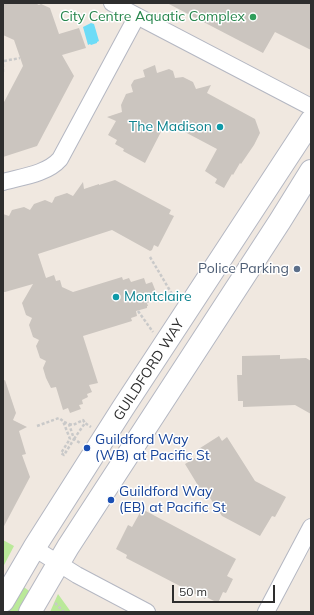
<!DOCTYPE html>
<html>
<head>
<meta charset="utf-8">
<style>
  body { margin:0 }
  #map { position:relative; width:314px; height:615px; overflow:hidden; background:#f0e8e0; font-family:Mulish,sans-serif }
  canvas { display:block }
  .frame { position:absolute; inset:0; border:4px solid #2e2e2e; pointer-events:none }
  .scale { position:absolute; left:172px; top:585px; width:103px; height:18px; box-sizing:border-box; border:2px solid #2e2e2e; border-top:0; padding-left:5px; font-size:12px; line-height:14px; white-space:nowrap; color:#2e2e2e; -webkit-text-stroke:3px #fff; paint-order:stroke }
</style>
</head>
<body>
<div id="map">
<canvas width="314" height="615"></canvas>
<div class="frame"></div>
<div class="scale">50 m</div>
</div>
<script>
const g = document.querySelector('canvas').getContext('2d');
g.lineJoin = 'round';
function fillPath(path, color) { g.fillStyle = color; g.fill(path, 'evenodd'); }
function trace(path, color, width, dash) { g.strokeStyle = color; g.lineWidth = width; g.lineCap = dash ? 'butt' : 'round'; g.setLineDash(dash || []); g.stroke(path); }
function label(font, color, halo, rows, align = 'center') {
  g.font = font + ' Mulish,sans-serif'; g.lineWidth = 3; g.setLineDash([]); g.textBaseline = 'middle'; g.strokeStyle = halo; g.fillStyle = color; for (const [text, x, y, turn = 0] of rows) {
    g.save(); g.translate(x, y); g.rotate((+turn || 0) * Math.PI / 180); g.textAlign = isNaN(turn) ? turn : align; if (halo) g.strokeText(text, 0, 0); g.fillText(text, 0, 0); g.restore();
  }
}
fillPath(new Path2D(`
  M3,540l11,6 -11,21z
  M21,585l11,8 -11,19h-18z
  M58,594l13,18h-21z`), '#bae999');
fillPath(new Path2D(`
  M91,23l3,1 5,17 -2,1v1l-6,2 -1,-1 -2,1 -5,-18z`), '#6ddcf7');
fillPath(new Path2D(`
  M3,3h32l4,2 2,-1 9,4 9,26 20,-6 7,20 -24,7 12,21 -37,70 -34,11v-53l20,-38 -9,-26 -11,-5z
  M167,3h144v47l-36,-18 -12,21z
  M155,65l2,8 12,-4 4,2 2,7 8,-1 10,5 3,7 15,-4 -4,8 48,26 5,14 -6,12 -13,19 -1,-1 -7,12 -1,-1 -8,14 -9,-5 2,-4 -12,-8 12,-22 -51,-27 -21,41 -22,-12 1,-2 -9,-5 2,-4 -9,-5 8,-14 -9,-4 15,-5 -1,-7 5,-11 7,-2 -2,-7 3,-5 11,-3 -2,-7z
  M115,180l56,30 -2,4 5,2 -16,31 -4,-2 -2,5 -2,1 -38,-21 -74,24 8,24 8,-3 2,6 4,-1 2,7 11,5 49,-15 1,3 6,-2 2,4 13,-4 2,6 6,-2 4,10 -6,10 -3,1 1,3h-1v2l-11,3 1,5 -6,2 1,3 -49,15 15,47 -9,2 3,7 -5,2 1,3 -6,3 1,4 -4,1 2,4 -11,4 -2,-5 -5,2 -7,-23 -5,1 -5,-10 -3,-10 3,-7 -6,-3 -4,-12 3,-6 -6,-3 -4,-12 3,-7 -6,-3 -4,-12 11,-19 -28,8h-2v-78l6,2 3,-6 12,-3 6,3 4,-6 11,-4 7,3 3,-6 12,-4 6,3 10,-14 1,7 15,-5v1z
  M280,355v4l26,-1 5,3v53l-16,-9 -52,2v-6h-5l-1,-26h5v-19z
  M5,380l11,33 -3,7 14,7 -8,4 7,23 -4,1 8,22 -27,51v-147z
  M219,436l3,5 5,-4 28,44 31,16 -11,20 -3,-1 -12,20 -38,-20 -14,-21 -3,2 -20,-33 15,-9 -3,-5z
  M142,509l94,50 -9,17 6,3 -7,14 -3,-1 -5,11 -12,-6 -1,2 -79,-41 1,-3 -11,-6 12,-24 4,2z`), '#cbc5bf');
const street = new Path2D(`
  M112,3l199,104
  M3,182c18,-5 44,-8 57,-23l77,-143
  M34,548l43,27 70,37
  M266,612l45,-85`);
const secondary = new Path2D(`
  M3,601l31,-53 89,-140 188,-287
  M30,612l38,-65 212,-326 31,-50`);
trace(street, '#b4b7c2', 18);
trace(secondary, '#b4b7c2', 24);
trace(new Path2D(`
  M4,61l16,-3
  M3,72v-11
  M150,257l25,42
  M138,311l15,21
  M64,422l5,2 5,15 6,4
  M69,424l4,1 10,-5 2,3
  M37,426l22,-8 4,3 7,18 -9,14 3,2 10,-16
  M74,439l11,-16 6,4
  M55,603l9,9`), '#c9c9c9', 2.5, [3, 2]);
trace(street, '#fff', 16);
trace(secondary, '#fff', 22);
for (const [x, y, r, color] of [
  [253,17,4,"#2e9e5b"],
  [220,127,4,"#0f9aa8"],
  [297,269,4,"#5c6f8a"],
  [116,297,4,"#0f9aa8"],
  [87,448,4,"#1a4fb4"],
  [111,500,4,"#1a4fb4"]
]) { const dot = new Path2D(); dot.arc(x, y, r, 0, 2 * Math.PI); g.fillStyle = color; g.fill(dot); trace(dot, '#fff', 1.5); }
label('14px', '#27864d', '#fff', [
  ["City Centre Aquatic Complex",245,17]
], 'right');
label('14px', '#0d838f', '#fff', [
  ["The Madison",212,127],
  ["Montclaire",124,297,"left"]
], 'right');
label('14px', '#4e5e75', '#fff', [
  ["Police Parking",289,269]
], 'right');
label('14px', '#2e2e2e', '#fff', [
  ["GUILDFORD WAY",149,370,-57]
]);
label('14px', '#164399', '#fff', [
  ["Guildford Way",95,440],
  ["(WB) at Pacific St",95,456],
  ["Guildford Way",119,492],
  ["(EB) at Pacific St",119,508]
], 'left');
</script>
</body>
</html>
